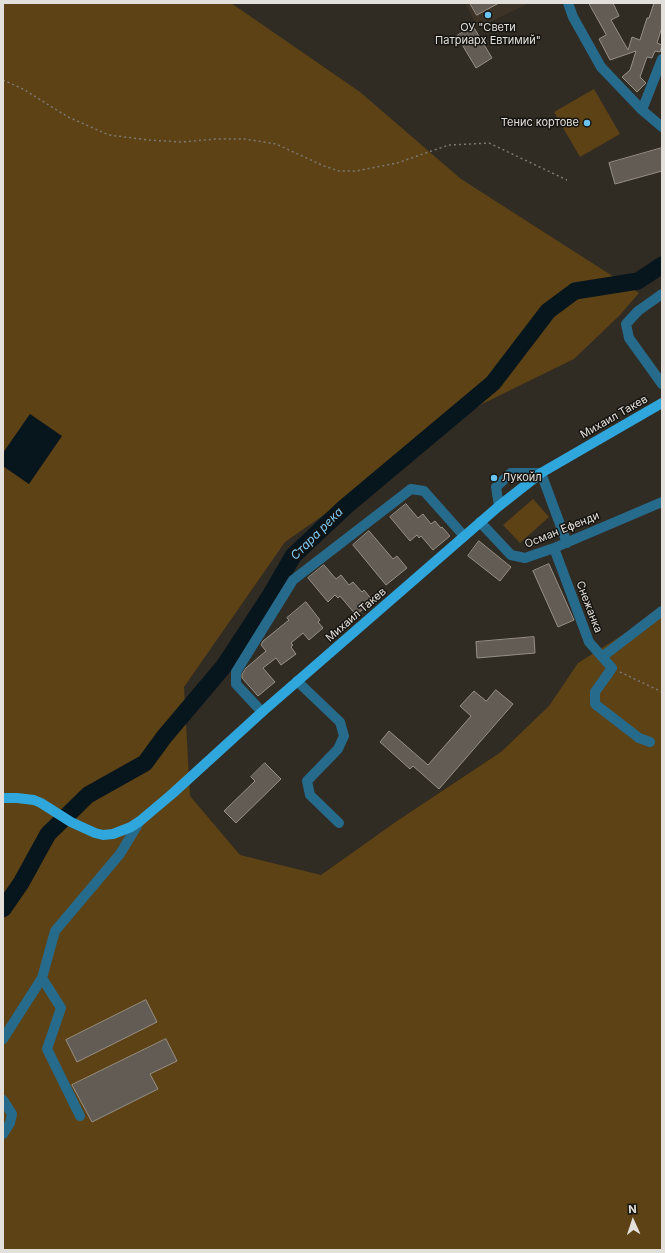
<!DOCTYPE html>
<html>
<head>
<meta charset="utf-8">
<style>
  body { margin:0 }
  #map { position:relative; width:665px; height:1253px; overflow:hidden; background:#302b23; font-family:Inter,sans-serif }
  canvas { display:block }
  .frame { position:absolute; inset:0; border:4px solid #e3dfdb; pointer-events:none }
  .north { position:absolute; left:613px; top:1201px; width:40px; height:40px; -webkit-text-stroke:3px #161410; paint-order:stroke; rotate:357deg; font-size:11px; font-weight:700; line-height:16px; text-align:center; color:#e3dfdb }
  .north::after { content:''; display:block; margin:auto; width:14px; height:18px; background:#e3dfdb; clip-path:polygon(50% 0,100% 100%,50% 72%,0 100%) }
</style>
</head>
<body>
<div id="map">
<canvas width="665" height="1253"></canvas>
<div class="frame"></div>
<div class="north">N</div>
</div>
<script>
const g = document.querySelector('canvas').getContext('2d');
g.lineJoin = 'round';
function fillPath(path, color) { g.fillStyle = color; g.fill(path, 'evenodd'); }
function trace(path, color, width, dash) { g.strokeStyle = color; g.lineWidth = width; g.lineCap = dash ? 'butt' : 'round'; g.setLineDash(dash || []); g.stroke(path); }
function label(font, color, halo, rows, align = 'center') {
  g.font = font + ' Inter,sans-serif'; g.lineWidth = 3; g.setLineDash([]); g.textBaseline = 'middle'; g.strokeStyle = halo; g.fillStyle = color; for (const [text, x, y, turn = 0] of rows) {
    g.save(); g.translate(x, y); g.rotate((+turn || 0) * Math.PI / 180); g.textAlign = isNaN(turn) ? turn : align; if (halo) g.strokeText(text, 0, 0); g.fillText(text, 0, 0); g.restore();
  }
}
fillPath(new Path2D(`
  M465,3h64l-51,25z`), '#3d3427');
fillPath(new Path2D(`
  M3,3h228l129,89 101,87 178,114 -19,22 -46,44 -92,45 -197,138 -101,145 6,109 50,59 81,20 76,-54 104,-69 48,-46 29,-43 65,-41 19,-9v637h-659v-784l26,18 1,-70 -27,39z
  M594,89l26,45 -40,23 -26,-45z
  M533,499l16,18 -29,26 -17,-18z`), '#5d4215');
fillPath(new Path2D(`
  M30,414l32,22 -33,48 -26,-18v-13z`), '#07151d');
trace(new Path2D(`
  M3,909l18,-26 27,-49 40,-39 57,-32 19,-26 60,-71 46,-70 23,-40 52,-49 148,-124 55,-72 27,-20 63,-10 24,-16`), '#07151d', 17);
const building = new Path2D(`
  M470,3h29l-22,12z
  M589,3h24l6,13 -8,4 17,30 4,-13 8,3 7,-22h2l5,-15h8v24l-5,16 5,2v1l-2,6 -5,-1 -3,7 -5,-1 -7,20 6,6 -9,9 -15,-15 8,-7 6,-19 -26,9 -11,-21 7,-4z
  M473,26l19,32 -16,10 -19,-32z
  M662,148v23l-47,13 -6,-21z
  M406,504l12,14 5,-4 8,10 4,-3 6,7 1,-1 8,9 -17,14 -12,-14 -2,2 -2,-3 -7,6 -20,-24z
  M369,531l24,28 4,-3 10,12 -21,17 -33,-40z
  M479,541l32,26 -11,14 -32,-25z
  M549,564l25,56 -16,7 -25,-56z
  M324,565l12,14 5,-4 8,10 4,-3 9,10 2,-2 9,11 -17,14 -16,-19 -2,2 -3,-3 -7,7 -20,-24z
  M306,602l14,18 -2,2 5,6 -14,12 -6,-7 -12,10 2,2 -2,2 5,7 -15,11 -5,-7 -13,10 12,14 -17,14 -16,-18v-4l4,-6 20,-17 -5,-6 2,-4 26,-21 -2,-2z
  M534,637l1,16 -58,5 -1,-16z
  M496,690l17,14 -74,85 -26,-23 -3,3 -30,-27 9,-11 39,34 43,-49 -11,-10 14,-15 12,10z
  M265,763l16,16 -45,44 -12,-12 31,-30 -4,-4z
  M146,1000l11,22 -80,40 -11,-22z
  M166,1039l11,22 -27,13 8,15 -66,33 -20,-37z`);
fillPath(building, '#625c54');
trace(building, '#979087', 1);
trace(new Path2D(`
  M3,80l20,9 45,28 41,18 39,5 34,2 34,-3h28l32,5 48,22 15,5h17l41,-8 52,-18 40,-2 78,37
  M620,672l42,20`), '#7e7973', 1.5, [2, 3]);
trace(new Path2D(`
  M568,3l5,14 28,50 41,43 20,17
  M642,110l20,-51
  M662,294l-24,17 -12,13 3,14 33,46
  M499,506l-3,-19 15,-14h30l26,70
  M480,522l31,33 14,3 29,-10 108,-46
  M554,548l35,94 23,26 -17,24v12l44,34 11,4
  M602,657l60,-46
  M297,681l43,41 4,14 -6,13 -31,32 3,14 29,28
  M262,712l-26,-28v-12l57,-92 118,-91 13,2 40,45
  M42,978l19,30 -14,41 33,67
  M3,1039l39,-61 13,-47 65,-77 20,-33
  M3,1100l9,14 -2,9 -7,11`), '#276b8c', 10);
trace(new Path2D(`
  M3,798h14l17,2 7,3 30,19 24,11 8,2 10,-1 18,-7 9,-6 32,-27 90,-82 237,-206 42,-33 121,-70`), '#2fa6dc', 10);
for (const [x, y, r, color] of [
  [488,15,4,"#6bc3f2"],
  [587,123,4,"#6bc3f2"],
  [494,478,4,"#6bc3f2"]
]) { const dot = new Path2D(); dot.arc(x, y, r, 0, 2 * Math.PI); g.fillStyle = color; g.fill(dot); trace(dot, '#161410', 1.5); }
label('11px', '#e3dfdb', '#161410', [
  ["ОУ \"Свети",488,28],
  ["Патриарх Евтимий\"",488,41],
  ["Тенис кортове",579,123,"right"],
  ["Лукойл",502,478,"left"]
]);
label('11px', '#e3dfdb', '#161410', [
  ["Михаил Такев",614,417,-30],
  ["Осман Ефенди",562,530,-22],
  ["Снежанка",589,607,69],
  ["Михаил Такев",356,615,-41]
]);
label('italic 12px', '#7fcbf5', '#161410', [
  ["Стара река",317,534,-45]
]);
</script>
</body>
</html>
